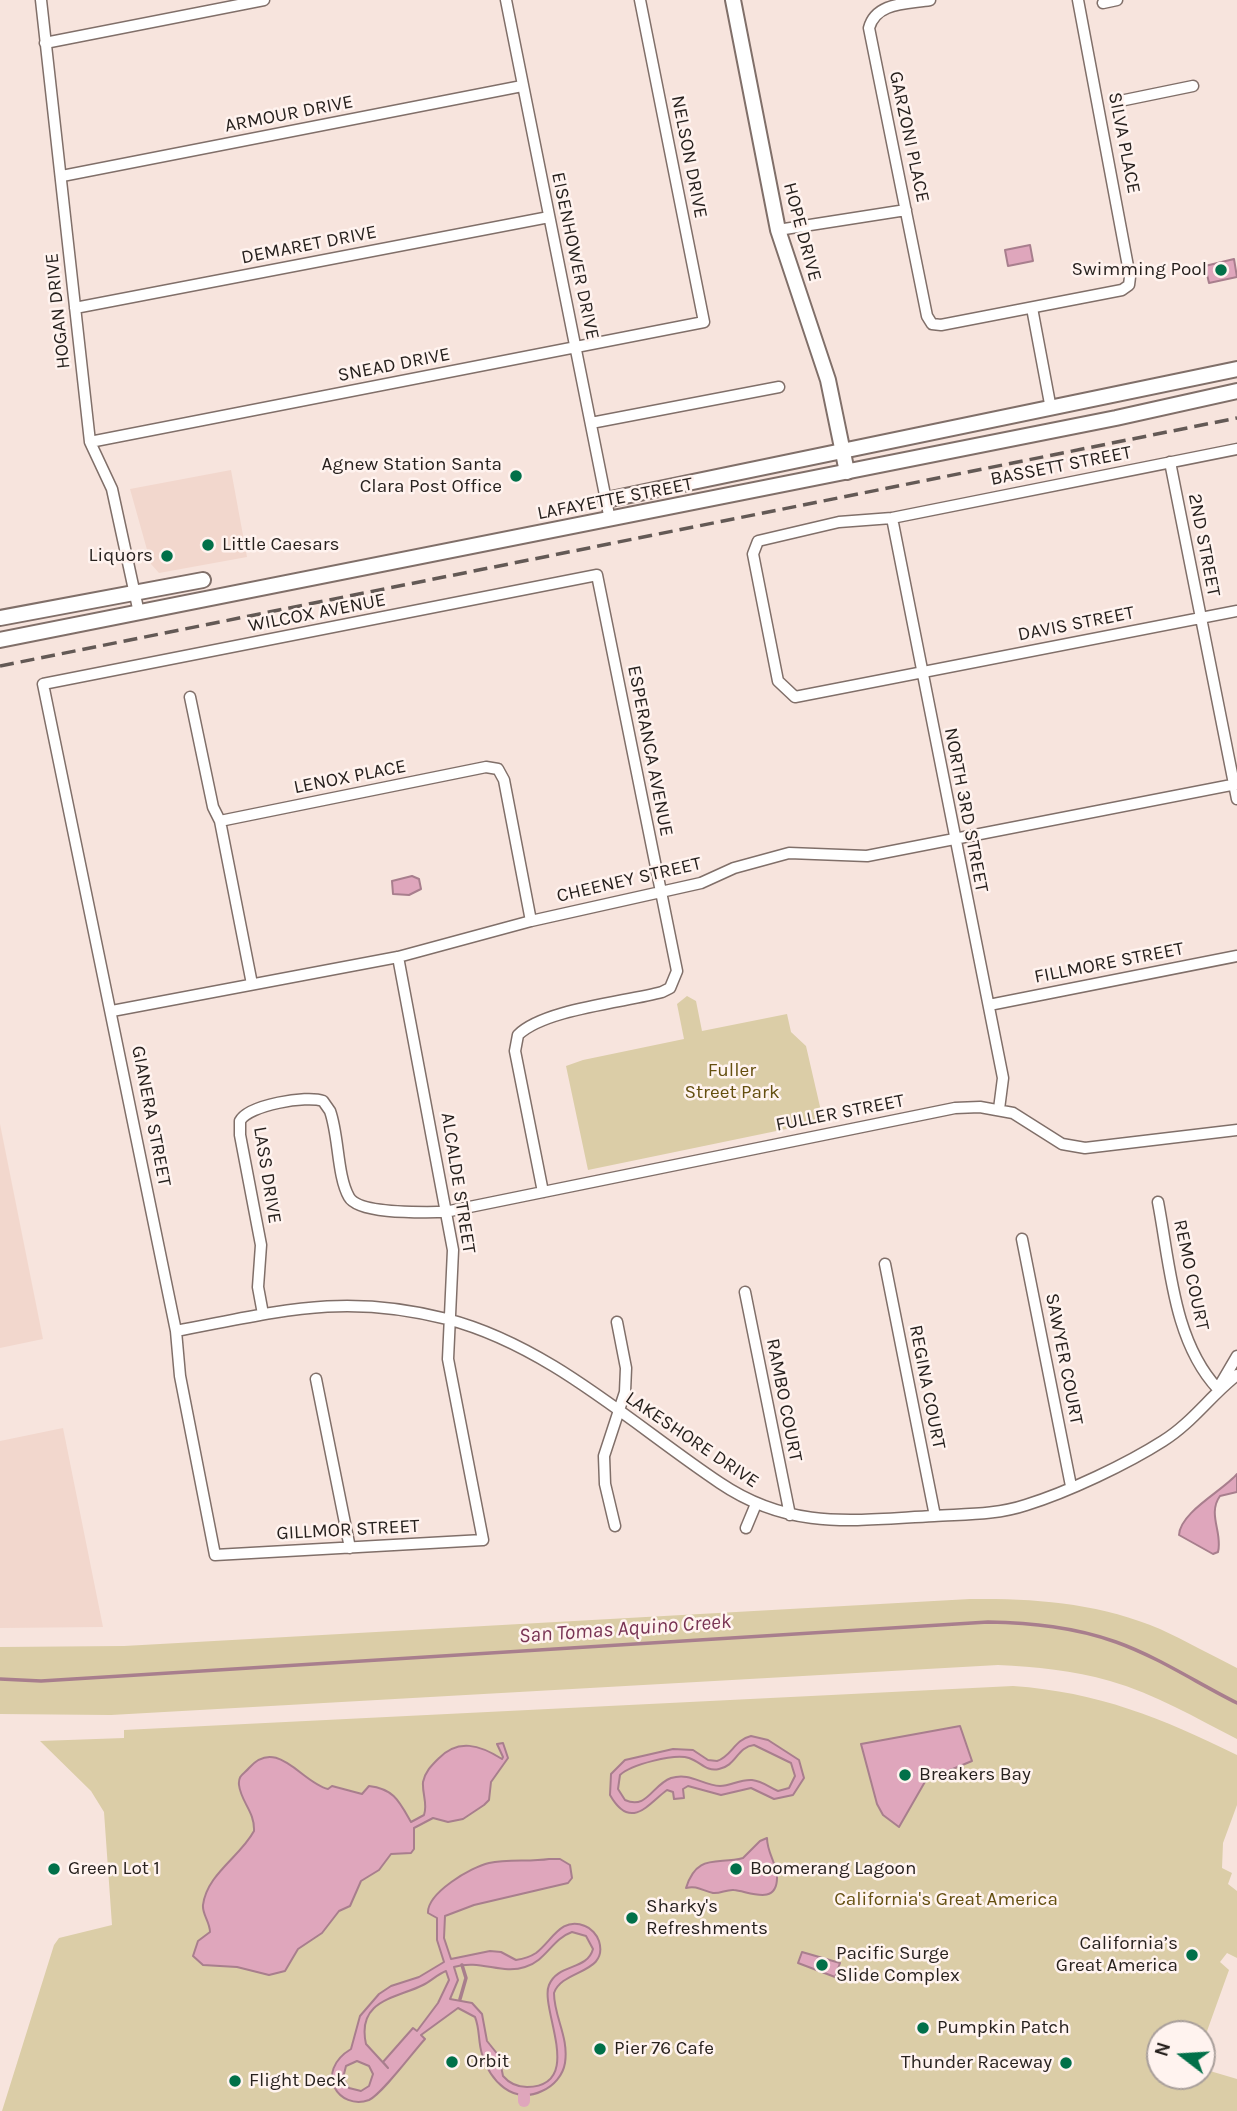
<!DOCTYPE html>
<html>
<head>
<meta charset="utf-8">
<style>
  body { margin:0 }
  #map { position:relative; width:1237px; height:2111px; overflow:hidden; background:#f7e4dd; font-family:Karla,sans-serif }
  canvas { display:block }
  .north { position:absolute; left:1146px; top:2020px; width:70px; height:70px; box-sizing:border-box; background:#fff3ef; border:2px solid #a99f9b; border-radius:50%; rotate:287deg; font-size:19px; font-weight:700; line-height:28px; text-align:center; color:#27211e }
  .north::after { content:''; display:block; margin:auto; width:24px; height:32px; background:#017049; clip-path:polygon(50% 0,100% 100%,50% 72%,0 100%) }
</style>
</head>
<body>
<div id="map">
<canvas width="1237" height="2111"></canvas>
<div class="north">N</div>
</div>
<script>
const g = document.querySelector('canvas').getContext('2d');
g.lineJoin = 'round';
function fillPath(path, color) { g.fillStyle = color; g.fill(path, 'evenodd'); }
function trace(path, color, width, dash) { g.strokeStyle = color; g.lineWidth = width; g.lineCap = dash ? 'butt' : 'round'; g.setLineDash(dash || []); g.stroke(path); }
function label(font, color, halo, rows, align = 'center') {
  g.font = font + ' Karla,sans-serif'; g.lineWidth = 5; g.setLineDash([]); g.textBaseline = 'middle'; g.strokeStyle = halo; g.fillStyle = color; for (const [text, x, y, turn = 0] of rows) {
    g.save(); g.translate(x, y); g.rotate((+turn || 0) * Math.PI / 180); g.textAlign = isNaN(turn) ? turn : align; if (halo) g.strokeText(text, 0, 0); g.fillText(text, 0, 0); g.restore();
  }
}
fillPath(new Path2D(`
  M231,470l16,87 -88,16 -8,-9 -21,-75z
  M0,1124l43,215 -43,9z
  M63,1428l40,199 -103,1v-187z`), '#f2d7cd');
fillPath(new Path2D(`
  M687,996l9,5 6,30 85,-17 4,18 15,14 15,65 -6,12 -227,47 -22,-104 17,-6 101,-21 -7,-35z
  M970,1599c64,-1 130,4 190,30 26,12 51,26 77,39v71c-41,-21 -82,-45 -127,-58 -37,-11 -74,-14 -112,-16l-887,50 -111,-1v-67l124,-1z
  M1013,1686c85,6 149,32 224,69v50l-14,38 -1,25 10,5 -4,11 9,7v67l-10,-5 -7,9 9,8 -27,75v-11h-42v42h42v-12l8,7 27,8v32h-1235l52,-166 5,-7 53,-13 -8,-113 -13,-21 -51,-50 84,-3v-8z`), '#dbcda7');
const water = new Path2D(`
  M1030,245l3,16 -25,5 -3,-16z
  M1234,259l3,18 -28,6 -4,-17z
  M412,876l7,3 2,10 -12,6 -16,-1 -1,-13z
  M1237,1474v18l-17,4c-13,18 3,37 -2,56l-5,2 -34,-19c1,-23 45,-45 58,-61z
  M960,1726l12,35 -46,19 -27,47 -16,-12 -6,-11 -16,-60z
  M751,1736l17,4 31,20 5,18 -11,17 -19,4 -23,-11 -30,7 -33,-9 -5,3 1,9 -10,1 -1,-7 -6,-2c-18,13 -36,42 -57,5l1,-21 14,-14 48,-11 20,1 15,10 9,1c15,-5 17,-21 34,-25zM754,1745l37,18 4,13 -6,12 -11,3c-9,-4 -16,-10 -26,-11 -12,-1 -21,6 -32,6 -18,-1 -30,-14 -49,-8 -19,7 -24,32 -46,22l-7,-11 2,-14c10,-10 55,-22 69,-17 12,4 17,14 30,11 17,-3 18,-22 35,-24z
  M503,1743l5,15 -17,24 -2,18 -5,5 -21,14 -15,3 -15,-4 -19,10v21l-3,4 -20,1 -12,16 -18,11 -11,25 -11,5 -17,22 -24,16 -13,22 -16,4 -32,-8 -34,-2 -10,-9 5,-15 12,-9c0,-10 -8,-18 -7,-27 4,-31 37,-48 51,-74 1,-19 -13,-29 -15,-46 -1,-10 5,-11 10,-17 28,-32 53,15 79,21l4,-3 30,8 7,-8c25,3 30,15 42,36l13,-7c4,-11 -2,-21 -1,-33 2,-10 8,-16 15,-23 20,-21 42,-14 64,0l1,-2 -6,-13z
  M767,1838c0,14 9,25 10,38 1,31 -29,15 -43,14 -7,-1 -14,4 -21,3 -10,-2 -16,-8 -27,-5 11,-35 31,-23 57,-30l17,-17z
  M549,1859h11l10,6 2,13 -4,5 -94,22 -29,11 -1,22 7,21 39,-8 11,1 15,8c7,-1 14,-3 20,-7 16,-12 25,-37 49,-27 6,2 12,9 14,15 10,33 -37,28 -45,52 0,24 15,44 11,70 -2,12 -11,23 -23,28 -29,14 -52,-10 -60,-37 -4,-12 -2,-25 -7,-37l-17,-9 -37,27 4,4c-12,13 -43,55 -56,61 -30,11 -56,-28 -18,-51l9,-33 19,-22 12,-8 28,-9 25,-15 -7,-22v-22l-9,-5c-1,-20 43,-46 61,-50 19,-4 41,-1 60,-4zM572,1932l14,4 7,13c-6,22 -35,14 -44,36 -10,23 37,101 -22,102 -10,0 -18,-4 -24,-11l-4,-20 -12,-15 -5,-27 -10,-11 -22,-4 8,-19 -4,-13c26,-8 48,8 71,0 21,-6 27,-28 47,-35zM446,1971l3,9 -11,23 -21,28 -4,-3 -30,34 5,6 -22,-24c-10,-45 32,-46 57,-59 8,-4 15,-11 23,-14zM357,2061l12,5 4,8 -4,12 -8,5 -12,-3 -6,-10 3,-12z
  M802,1952l38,11 -5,14 -37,-14z`);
fillPath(water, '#dfa6bc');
trace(water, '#a87e8d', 2);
trace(new Path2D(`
  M0,1679l41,2 947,-59c44,1 86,5 128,20 42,15 81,41 121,61
  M460,1999l6,-21 -4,-13`), '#a87e8d', 3.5);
trace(new Path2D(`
  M524,2101v-6`), '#dfa6bc', 12);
const street = new Path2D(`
  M41,0l49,442 22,47 27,124
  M506,0l104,520
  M930,0c-23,4 -54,2 -61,28l58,288 5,8 9,1 181,-35 7,-5 1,-8 -52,-277
  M1103,3l14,-3
  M45,43l219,-43
  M1120,101l73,-15
  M62,176l460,-90
  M778,230l128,-20
  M75,308l474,-91
  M1032,308l19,101
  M591,423l188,-36
  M90,442l614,-120 -64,-322
  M1237,449l-345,69 -53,4 -81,19 -5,13 25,127 17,16 442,-86
  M1170,462l67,337
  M892,518l111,560 -4,31
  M190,697l23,110 7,14
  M398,957l55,293 -5,109 35,181 -268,15 -35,-179 -4,-45 -133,-647 554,-109 80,396 -7,17 -8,4c-36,10 -118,17 -144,43l-3,16 28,141
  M252,984l-32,-163 266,-54 12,2 6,11 27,141
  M989,1005l248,-49
  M112,1011l286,-54 133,-36 170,-38 33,-15 55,-15 78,3 370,-72
  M1158,1202c12,62 15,139 60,187
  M1022,1239l49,247
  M885,1264l50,252
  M745,1292l45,223
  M263,1314l-5,-27 3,-42 -21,-110v-14c8,-16 67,-26 83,-20l7,10c9,25 7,65 19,86 10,18 77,15 96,15l510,-104 25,-1 33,6 49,31 23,4 152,-18
  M176,1331c102,-19 166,-39 271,-12 103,27 186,106 273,164 71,48 134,37 214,33 31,-2 62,-1 92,-11 42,-13 101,-41 137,-64 29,-18 48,-46 74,-66
  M316,1379l34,169
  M1220,1385l17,-29
  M615,1526l-10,-42 -1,-28 21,-64 1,-24 -9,-46
  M746,1528l10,-24`);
const secondary = new Path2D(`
  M733,0l45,230 50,150 19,92`);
const primary = new Path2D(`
  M606,500l631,-131
  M0,618l203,-38
  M0,640l1116,-222 121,-27`);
trace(street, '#806f69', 13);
trace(secondary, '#806f69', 18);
trace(primary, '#806f69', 18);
trace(street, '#fff', 10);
trace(secondary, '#fff', 14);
trace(primary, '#fff', 14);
trace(new Path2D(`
  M0,666l1237,-248`), '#635955', 3.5, [14, 7]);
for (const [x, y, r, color] of [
  [1221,270,7,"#017049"],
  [516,476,7,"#017049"],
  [208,545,7,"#017049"],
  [167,556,7,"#017049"],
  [905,1775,7,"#017049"],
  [54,1869,7,"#017049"],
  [736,1869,7,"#017049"],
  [632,1918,7,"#017049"],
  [1192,1955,7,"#017049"],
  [822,1965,7,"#017049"],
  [923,2028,7,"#017049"],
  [600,2049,7,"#017049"],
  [452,2062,7,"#017049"],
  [1066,2063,7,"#017049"],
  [235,2081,7,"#017049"]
]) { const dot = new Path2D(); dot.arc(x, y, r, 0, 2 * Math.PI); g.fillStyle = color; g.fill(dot); trace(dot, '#fff3ef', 2.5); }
label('19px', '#27211e', '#fff3ef', [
  ["ARMOUR DRIVE",289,114,-11],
  ["GARZONI PLACE",909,137,78],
  ["SILVA PLACE",1124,143,79],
  ["NELSON DRIVE",689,157,79],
  ["HOPE DRIVE",802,232,75],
  ["DEMARET DRIVE",309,245,-11],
  ["EISENHOWER DRIVE",575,256,78],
  ["HOGAN DRIVE",58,311,-96],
  ["SNEAD DRIVE",394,365,-11],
  ["BASSETT STREET",1061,466,-11],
  ["LAFAYETTE STREET",615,499,-11],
  ["2ND STREET",1204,545,79],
  ["WILCOX AVENUE",317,613,-11],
  ["DAVIS STREET",1076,624,-11],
  ["ESPERANCA AVENUE",650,751,79],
  ["LENOX PLACE",350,777,-11],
  ["NORTH 3RD STREET",966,810,79],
  ["CHEENEY STREET",629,880,-13],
  ["FILLMORE STREET",1109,963,-11],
  ["FULLER STREET",840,1113,-11],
  ["GIANERA STREET",151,1116,79],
  ["LASS DRIVE",267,1175,81],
  ["ALCALDE STREET",458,1183,81],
  ["REMO COURT",1191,1275,78],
  ["SAWYER COURT",1064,1359,79],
  ["REGINA COURT",927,1387,79],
  ["RAMBO COURT",784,1400,79],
  ["LAKESHORE DRIVE",692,1440,34],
  ["GILLMOR STREET",348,1530,-3]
]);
label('19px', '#27211e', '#fff3ef', [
  ["Swimming Pool",1207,270,"right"],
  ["Agnew Station Santa",502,465,"right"],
  ["Clara Post Office",502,487,"right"],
  ["Little Caesars",222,545],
  ["Liquors",153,556,"right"],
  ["Breakers Bay",919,1775],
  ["Green Lot 1",68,1869],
  ["Boomerang Lagoon",750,1869],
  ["Sharky's",646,1907],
  ["Refreshments",646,1929],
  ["California’s",1178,1944,"right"],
  ["Great America",1178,1966,"right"],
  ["Pacific Surge",836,1954],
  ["Slide Complex",836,1976],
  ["Pumpkin Patch",937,2028],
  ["Pier 76 Cafe",614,2049],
  ["Orbit",466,2062],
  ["Thunder Raceway",1052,2063,"right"],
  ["Flight Deck",249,2081]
], 'left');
label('19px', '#644f0f', '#fff3ef', [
  ["Fuller",732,1071],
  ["Street Park",732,1093],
  ["California's Great America",946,1900]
]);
label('italic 21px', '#793454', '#fff3ef', [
  ["San Tomas Aquino Creek",625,1629,-4]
]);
</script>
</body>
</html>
